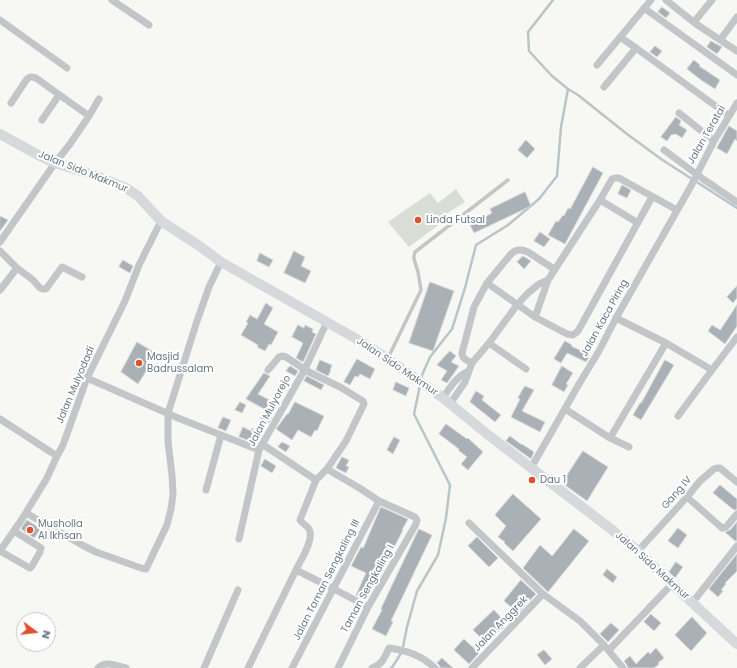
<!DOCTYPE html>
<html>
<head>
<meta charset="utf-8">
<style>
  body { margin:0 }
  #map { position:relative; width:737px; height:668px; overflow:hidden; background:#f7f7f4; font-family:Poppins,sans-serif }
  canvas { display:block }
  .north { position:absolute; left:16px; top:612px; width:40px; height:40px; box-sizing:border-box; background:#fff; border:1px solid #c2c9ce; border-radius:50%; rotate:105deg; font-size:11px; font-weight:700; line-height:16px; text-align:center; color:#677884 }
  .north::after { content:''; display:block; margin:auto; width:14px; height:18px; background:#df502c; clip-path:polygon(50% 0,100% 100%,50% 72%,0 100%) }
</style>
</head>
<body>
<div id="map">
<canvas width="737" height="668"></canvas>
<div class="north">N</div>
</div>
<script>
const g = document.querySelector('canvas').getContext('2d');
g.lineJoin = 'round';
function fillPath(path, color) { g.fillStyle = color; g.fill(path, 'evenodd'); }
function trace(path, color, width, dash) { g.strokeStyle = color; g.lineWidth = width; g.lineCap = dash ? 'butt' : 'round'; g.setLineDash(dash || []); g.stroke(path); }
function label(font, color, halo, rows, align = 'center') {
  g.font = font + ' Poppins,sans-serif'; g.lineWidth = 4; g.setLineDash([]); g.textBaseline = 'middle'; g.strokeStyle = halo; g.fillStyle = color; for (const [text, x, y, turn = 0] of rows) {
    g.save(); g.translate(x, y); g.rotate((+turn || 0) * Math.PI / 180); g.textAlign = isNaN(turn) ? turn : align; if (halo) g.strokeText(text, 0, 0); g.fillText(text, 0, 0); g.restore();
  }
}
fillPath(new Path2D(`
  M456,189l9,13 -19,12 2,4 -39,29 -21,-25 42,-29 8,10z`), '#d8ded5');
trace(new Path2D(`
  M553,0l-25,32 1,19 23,25 16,13 10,6 49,39 34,25 76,49
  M421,380l1,-5 8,-18 22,-28 13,-41 11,-43 32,-20 31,-26 18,-23 4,-49 7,-38
  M391,668l2,-2 7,-11 3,-8 4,-20 10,-36 21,-36 8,-37 4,-33 -36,-71 6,-29`), '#b9c5c9', 2.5);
const building = new Path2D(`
  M662,7l8,6 -4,5 -8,-6z
  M711,41l11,6 -5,7 -10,-7z
  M655,46l7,5 -5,6 -7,-5z
  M694,60l6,5 -1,1 21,14 -5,9 -14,-9 -14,-11z
  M676,117l5,4 -2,4 8,5 -5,8 -6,-4 -5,1 -4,6 -6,-4z
  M729,126l8,5v10l-2,-2 -8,15 -10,-6z
  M526,140l9,9 -8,9 -9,-8z
  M593,167l10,6 -38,71 -17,-9 8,-14 2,1 5,-7 1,1 4,-8 2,1z
  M622,185l9,5 -4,8 -9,-4z
  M525,192l6,14 -57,27 -4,-8 22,-12 -2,-4z
  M0,216l8,4 -8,11z
  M540,232l10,7 -6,8 -10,-6z
  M294,251l11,6 -4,9 10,5 -6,12 -21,-10z
  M260,253l13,7 -4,7 -12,-6z
  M523,256l8,5 -7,8 -7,-7z
  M123,260l10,6 -3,7 -11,-6z
  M430,282l24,9 -21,60 -24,-8z
  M737,286v12l-4,5 -6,-6z
  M266,303l7,5 -9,16 14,8 -7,13 -2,-1 -4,7 -8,-4 1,-2 -17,-10 7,-12 -2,-1 4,-7 7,4z
  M737,305v21l-12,18 -17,-13 4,-6 8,5z
  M298,325l6,3 1,-3 8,4 -1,3 4,2 -13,28 -7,-4 7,-15 -11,-6z
  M565,341l7,4 -1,1 19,9 -4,7 -19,-9 -6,10 -7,-4z
  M137,342l20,12 -19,30 -17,-12z
  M450,351l6,5 -5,6 8,4 -12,17 -6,-3 6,-9 -10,-6z
  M357,359l18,10 -5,10 -10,-5 -2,3 -3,-1 -5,9 -6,-3z
  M320,360l12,5 -2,5h1l-3,6 -12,-6z
  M665,360l9,5 -33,55 -8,-5 7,-12h1z
  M290,366l8,5 -3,5 -9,-5z
  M562,366l11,7 -7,11 2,1 -4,7 -12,-7z
  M264,373l6,3 -12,18 15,8 -5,9 -22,-12z
  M307,376l17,9 -3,5 -17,-9z
  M396,382l13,6 -3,8 -13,-6z
  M525,386l9,4 -12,21 23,11 -5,10 -29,-15 9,-18 -2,-1z
  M476,391l8,5 -2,4 19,15 -6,7 -25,-20z
  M240,402l6,3 -4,8 -7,-3z
  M295,402l29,14 -7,15 -2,-1 -4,7 -13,-7 -6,10 -16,-11 11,-15h1z
  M265,412l7,5 -4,7 -8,-6z
  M223,417l8,3 -5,11 -8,-3z
  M446,424l21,15 1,-1 15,14 -15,18 -7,-6 6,-7 -9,-7 1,-1 -20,-15z
  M243,427l8,4 1,-3 6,3 -5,11 -14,-5z
  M510,436l12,9v-1l12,8 -3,7 -25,-18z
  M394,437l6,3 -7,14 -6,-4z
  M282,442l8,4 -4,6 -8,-5z
  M583,451l25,16 -21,34 -25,-18z
  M342,457l7,3 -3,6 3,1 -3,6 -10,-5z
  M265,459l11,7 -4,7 -11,-7z
  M720,485l17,14v10l-3,1 -21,-17z
  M513,494l28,25 -28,32 -9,-8 1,-1 -7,-5 8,-11 -11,-11z
  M381,507l27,12 -6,11h1l-20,39h1l-18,31 -10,-5 10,-22 -15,-7 10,-19 2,1z
  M27,520l14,9 -7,9 -13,-9z
  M737,522v19h-2l-10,-9 5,-2z
  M678,528l9,7 -9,13 -10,-7z
  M419,529l13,6 -41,86 2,1 -7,14 -14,-7 10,-19 -1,-1z
  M574,529l15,12 -41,51 -25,-24 17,-23 12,11z
  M477,537l21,21 -9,9 -21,-21z
  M737,554v17l-12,12 1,1 -5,6 2,1 -5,6 -9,-8z
  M676,562l7,5 -8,11 -6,-6z
  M607,569l10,8 -4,6 -10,-8z
  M521,580l15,14 -18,19 -14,-12z
  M494,610l13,14 -20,20 -14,-14z
  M651,614l10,9 -7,8 -10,-9z
  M692,617l15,16 -16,18 -16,-16z
  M611,623l8,7 -11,12 -8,-8z
  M464,639l15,14 -10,11 -15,-14z
  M656,648l8,10 -6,5 1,1 -5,4h-26l-1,-3 -3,-4 6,-5 6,8 12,-12 2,2z
  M544,650l8,9 -7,6 -8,-10z
  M442,658l11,10h-13v-2l-3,-3z`);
fillPath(building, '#a9b1b6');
trace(building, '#d8d8d6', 1);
trace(new Path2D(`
  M388,358l33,-68 -3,-18 -4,-13v-3l1,-4 93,-72`), '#c2c6c9', 3.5);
trace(new Path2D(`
  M112,0l37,25
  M666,0l30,24 41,27
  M644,8l93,67
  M0,20l67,48
  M694,22l18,-22
  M620,37l16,11 92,67
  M720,40l17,-23
  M597,65l54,-65
  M604,87l32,-39
  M679,113l35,28
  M89,116l10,-17
  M42,120l17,-25
  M664,150l39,29 34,23
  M600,200l38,23
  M0,242l55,-79 15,-19 19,-28 -53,-38c-4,-1 -6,-2 -9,1l-16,24
  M0,251l17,17 16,12 7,8 3,1h3l16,-22 20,10
  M487,283l48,34 32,17 6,1 5,-4 74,-134
  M0,290l17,-22
  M535,317l13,-37
  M616,318l50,25 46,27 -34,46
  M489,343l37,26
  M472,363c-5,-3 -10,-4 -10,-10l12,-46 13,-24 24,-29c5,-5 10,-5 17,-2l26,17
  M268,370l11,-13 3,-1 4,1 21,14 33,16 23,14 1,3 -18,37 -19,28 -11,11 -16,40c2,4 7,5 9,9 6,10 -9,32 -13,41
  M712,370l25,-33
  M87,378l91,40 81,32
  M443,398c7,-11 14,-22 26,-27
  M450,404l15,-22 7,-19 17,-20 28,-38 11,-12 11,-9 9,-4 52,-80 12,-21 3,-1h4l58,32
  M565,409l45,29 19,9
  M0,419l57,37
  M610,438l56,-95
  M262,444l54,36
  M531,468l48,-84 20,-33 17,-33 75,-132 23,-45 23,-38
  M327,469l34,20 18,12 36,16 2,3 -1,4 -48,83 -30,61
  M206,490l15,-55
  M687,497l35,31 4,-1 11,-13
  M26,513l58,33 12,6 45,16 5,1 1,-2 20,-42 4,-16 2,-15 -1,-19 -4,-33v-29l29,-92 12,-34 12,-25
  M469,523l74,71 37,27 24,24 19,23
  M239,539l20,-89 46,-81 22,-47
  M0,551l22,-32 25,-41 10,-22 6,-11 24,-67 38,-77 14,-36 22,-44
  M0,551l28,16 2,1 2,-2 8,-14 1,-4 -27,-17
  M638,551l49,-54 13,-16 14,-12 3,-1h3l17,14
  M692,603l45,-57
  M609,650l63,-66
  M98,668c8,-8 19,-2 28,0
  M204,668l34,-78
  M248,668l48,-98 38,19 34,18
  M292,668l87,-167
  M372,668c10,-3 13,-11 17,-20 19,3 32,7 46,20
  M472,668l71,-74
  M580,668l24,-23`), '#c2c6c9', 7);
trace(new Path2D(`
  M0,134l40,22 15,7 42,13 29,12 12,8 23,25 40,26 20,15 134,76 33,21 55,39 44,36 124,95 27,22 34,33 65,60`), '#d5d9dc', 10);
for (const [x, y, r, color] of [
  [418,220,4,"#df502c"],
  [139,363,4,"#df502c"],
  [532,480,4,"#df502c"],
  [30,530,4,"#df502c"]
]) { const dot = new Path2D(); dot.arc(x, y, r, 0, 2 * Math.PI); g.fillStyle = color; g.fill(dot); trace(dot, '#fff', 1.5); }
label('10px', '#677884', '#fff', [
  ["Jalan Teratai",707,135,-60],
  ["Jalan Sido Makmur",83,172,22],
  ["Jalan Kaca Piring",605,318,-61],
  ["Jalan Sido Makmur",397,367,34],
  ["Jalan Mulyodadi",76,385,-67],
  ["Jalan Mulyorejo",270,411,-62],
  ["Gang IV",677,493,-49],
  ["Jalan Sido Makmur",652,566,42],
  ["Jalan Taman Sengkaling III",327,580,-63],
  ["Taman Sengkaling I",368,589,-61],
  ["Jalan Anggrek",501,624,-46]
]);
label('10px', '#677884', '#fff', [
  ["Linda Futsal",426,220],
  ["Masjid",147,357],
  ["Badrussalam",147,369],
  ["Dau 1",540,480],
  ["Musholla",38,524],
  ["Al Ikhsan",38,536]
], 'left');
</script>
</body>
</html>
